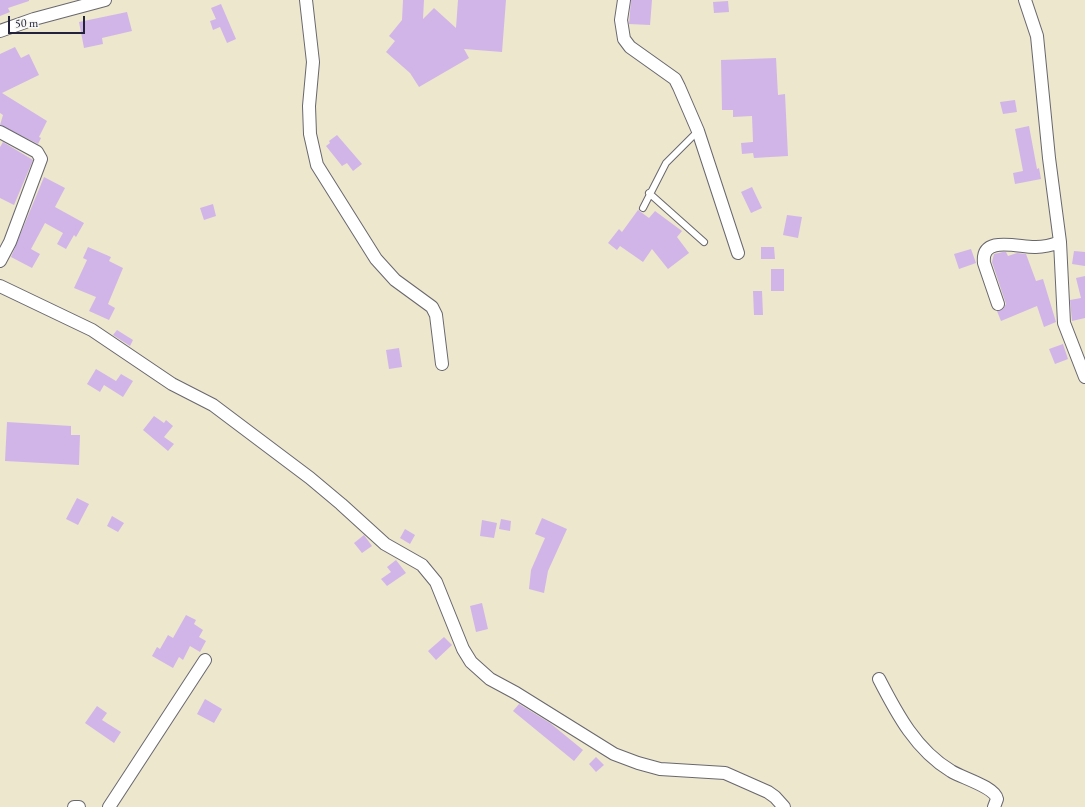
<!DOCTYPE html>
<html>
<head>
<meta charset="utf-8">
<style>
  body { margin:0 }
  #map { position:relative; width:1085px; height:807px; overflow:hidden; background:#ede7cd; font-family:"EB Garamond",serif }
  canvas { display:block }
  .scale { position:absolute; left:8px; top:16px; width:77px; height:18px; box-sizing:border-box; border:2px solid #22223b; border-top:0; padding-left:5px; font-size:12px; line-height:14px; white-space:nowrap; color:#22223b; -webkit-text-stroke:3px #f6f6f2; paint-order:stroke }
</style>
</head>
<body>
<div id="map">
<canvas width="1085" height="807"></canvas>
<div class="scale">50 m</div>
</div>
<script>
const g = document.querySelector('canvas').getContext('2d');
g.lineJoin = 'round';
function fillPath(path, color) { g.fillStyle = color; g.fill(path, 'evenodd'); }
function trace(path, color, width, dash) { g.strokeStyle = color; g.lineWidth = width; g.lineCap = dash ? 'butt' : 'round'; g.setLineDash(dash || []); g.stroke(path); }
fillPath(new Path2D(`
  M0,0h29v1l-21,7 2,4 -10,4z
  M403,0h21l-1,19 11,-11 22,20 2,-28h48l-4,52 -38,-3 5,9 -50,29 -9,-14 -24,-21 9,-11 -6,-5 13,-16z
  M631,0h21l-2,25 -21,-1z
  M728,1l1,11 -15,1 -1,-11z
  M221,4l15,35 -9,4 -7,-16 -7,3 -3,-9 6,-2 -5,-11z
  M127,12l5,19 -30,7 1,6 -19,4 -5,-26z
  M15,47l6,11 8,-4 10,21 -37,18 45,28 -8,16 2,1 -3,6 -38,-19 3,-10 -3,-2v-59z
  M776,58l2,37 7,-1 3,62 -34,2 -1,-5 -11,1 -1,-11 12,-1 -1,-26 -19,1v-7h-11l-1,-50z
  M1015,100l2,12 -14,2 -3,-12z
  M1029,126l8,43 2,-1 2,11 -26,5 -2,-11 10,-2 -8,-42z
  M337,135l25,29 -9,7 -6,-8 -5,3 -16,-20 4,-3 -1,-2z
  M3,142l30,18 -19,45 -14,-7v-51z
  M44,177l21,11 -10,19 29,16 -8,14 -2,-2 -8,14 -9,-5 6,-11 -18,-10 -14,26 9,5 -8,14 -21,-11z
  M752,187l10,21 -11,5 -10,-21z
  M213,204l3,12 -12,4 -4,-12z
  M638,210l11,8 6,-7 27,20 -5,6 12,16 -21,16 -16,-20 -9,13 -23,-16 -3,4 -9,-7 11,-14 3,3z
  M787,215l15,2 -4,21 -15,-3z
  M88,247l23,10 -2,4 14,7 -15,36 7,4 -6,12 -20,-9 7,-14 -22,-9 13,-28 -4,-2z
  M761,247h13l1,12h-14z
  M971,249l5,14 -17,6 -5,-15z
  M1074,251l11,1v14l-13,-2z
  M1003,252h3l2,4 9,-3 9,1 10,27 7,-2 13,43 -12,5 -7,-21 -36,15 -4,-10 6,-2 3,-5 -14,-42 2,-8z
  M771,269h13v22h-13z
  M1085,276v42l-13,3 -2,-21 11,-2 -5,-20z
  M753,291h9l1,24h-9z
  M117,330l16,10 -3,6 -17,-11z
  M1063,344l5,15 -13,5 -6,-15z
  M399,348l3,19 -13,2 -3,-19z
  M96,369l20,12 5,-7 12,7 -10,16 -19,-12 -4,7 -13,-8z
  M154,416l10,7 2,-3 7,6 -9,11 10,7 -6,7 -25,-21z
  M7,422l64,4v9h9l-1,30 -74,-4z
  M77,498l12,6 -11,21 -12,-6z
  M112,516l12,7 -6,9 -11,-6z
  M542,518l25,11 -19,42 -4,22 -15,-4 2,-19 14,-32 -10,-4z
  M501,519l10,2 -1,10 -11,-2z
  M482,520l15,3 -3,15 -14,-2z
  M405,529l10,6 -5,9 -10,-6z
  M364,535l8,11 -10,7 -8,-10z
  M396,560l10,13 -19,13 -6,-7 10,-7 -4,-5z
  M482,603l6,26 -12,3 -6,-26z
  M186,615l10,5 -2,4 9,6 -4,7 7,4 -6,11 -10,-6 -7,14 -4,-3 -6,11 -21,-12 5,-9 3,2 8,-14 5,3z
  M444,637l8,8 -16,15 -8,-9z
  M205,699l17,10 -8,14 -17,-9z
  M519,704l31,19 33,27 -9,11 -61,-50z
  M97,706l10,7 -5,7 19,12 -7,11 -29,-20z
  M596,757l8,8 -8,7 -7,-8z`), '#d1b5e8');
const service = new Path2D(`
  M649,193l55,49
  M643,208l23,-45 32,-32`);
const minor = new Path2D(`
  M306,0l7,62 -4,44 1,28 7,31 59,94 19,21 37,27 4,8 6,49
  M624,0l-3,20 3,19 6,8 45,32 4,8 19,44 40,122
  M0,31l34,-12 71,-19
  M0,132l37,20 4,7 -31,83 -10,19
  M1060,242l4,81 21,54
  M0,286l92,44 80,54 41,21 97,73 31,26 44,40 37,21 14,17 27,67 8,13 19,17 26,14 98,61 24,9 22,6 65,4 43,19 7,5 9,10
  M998,304l-14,-41c-3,-29 36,-15 52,-16 9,0 16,-2 24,-5l-11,-84 -12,-122 -12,-36
  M879,679c18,35 37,71 72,92 11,7 44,16 46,28l-3,8
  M74,807h5
  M109,807l96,-147`);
trace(service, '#69676e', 8);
trace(minor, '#69676e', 14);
trace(service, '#fff', 6);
trace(minor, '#fff', 12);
</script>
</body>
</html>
